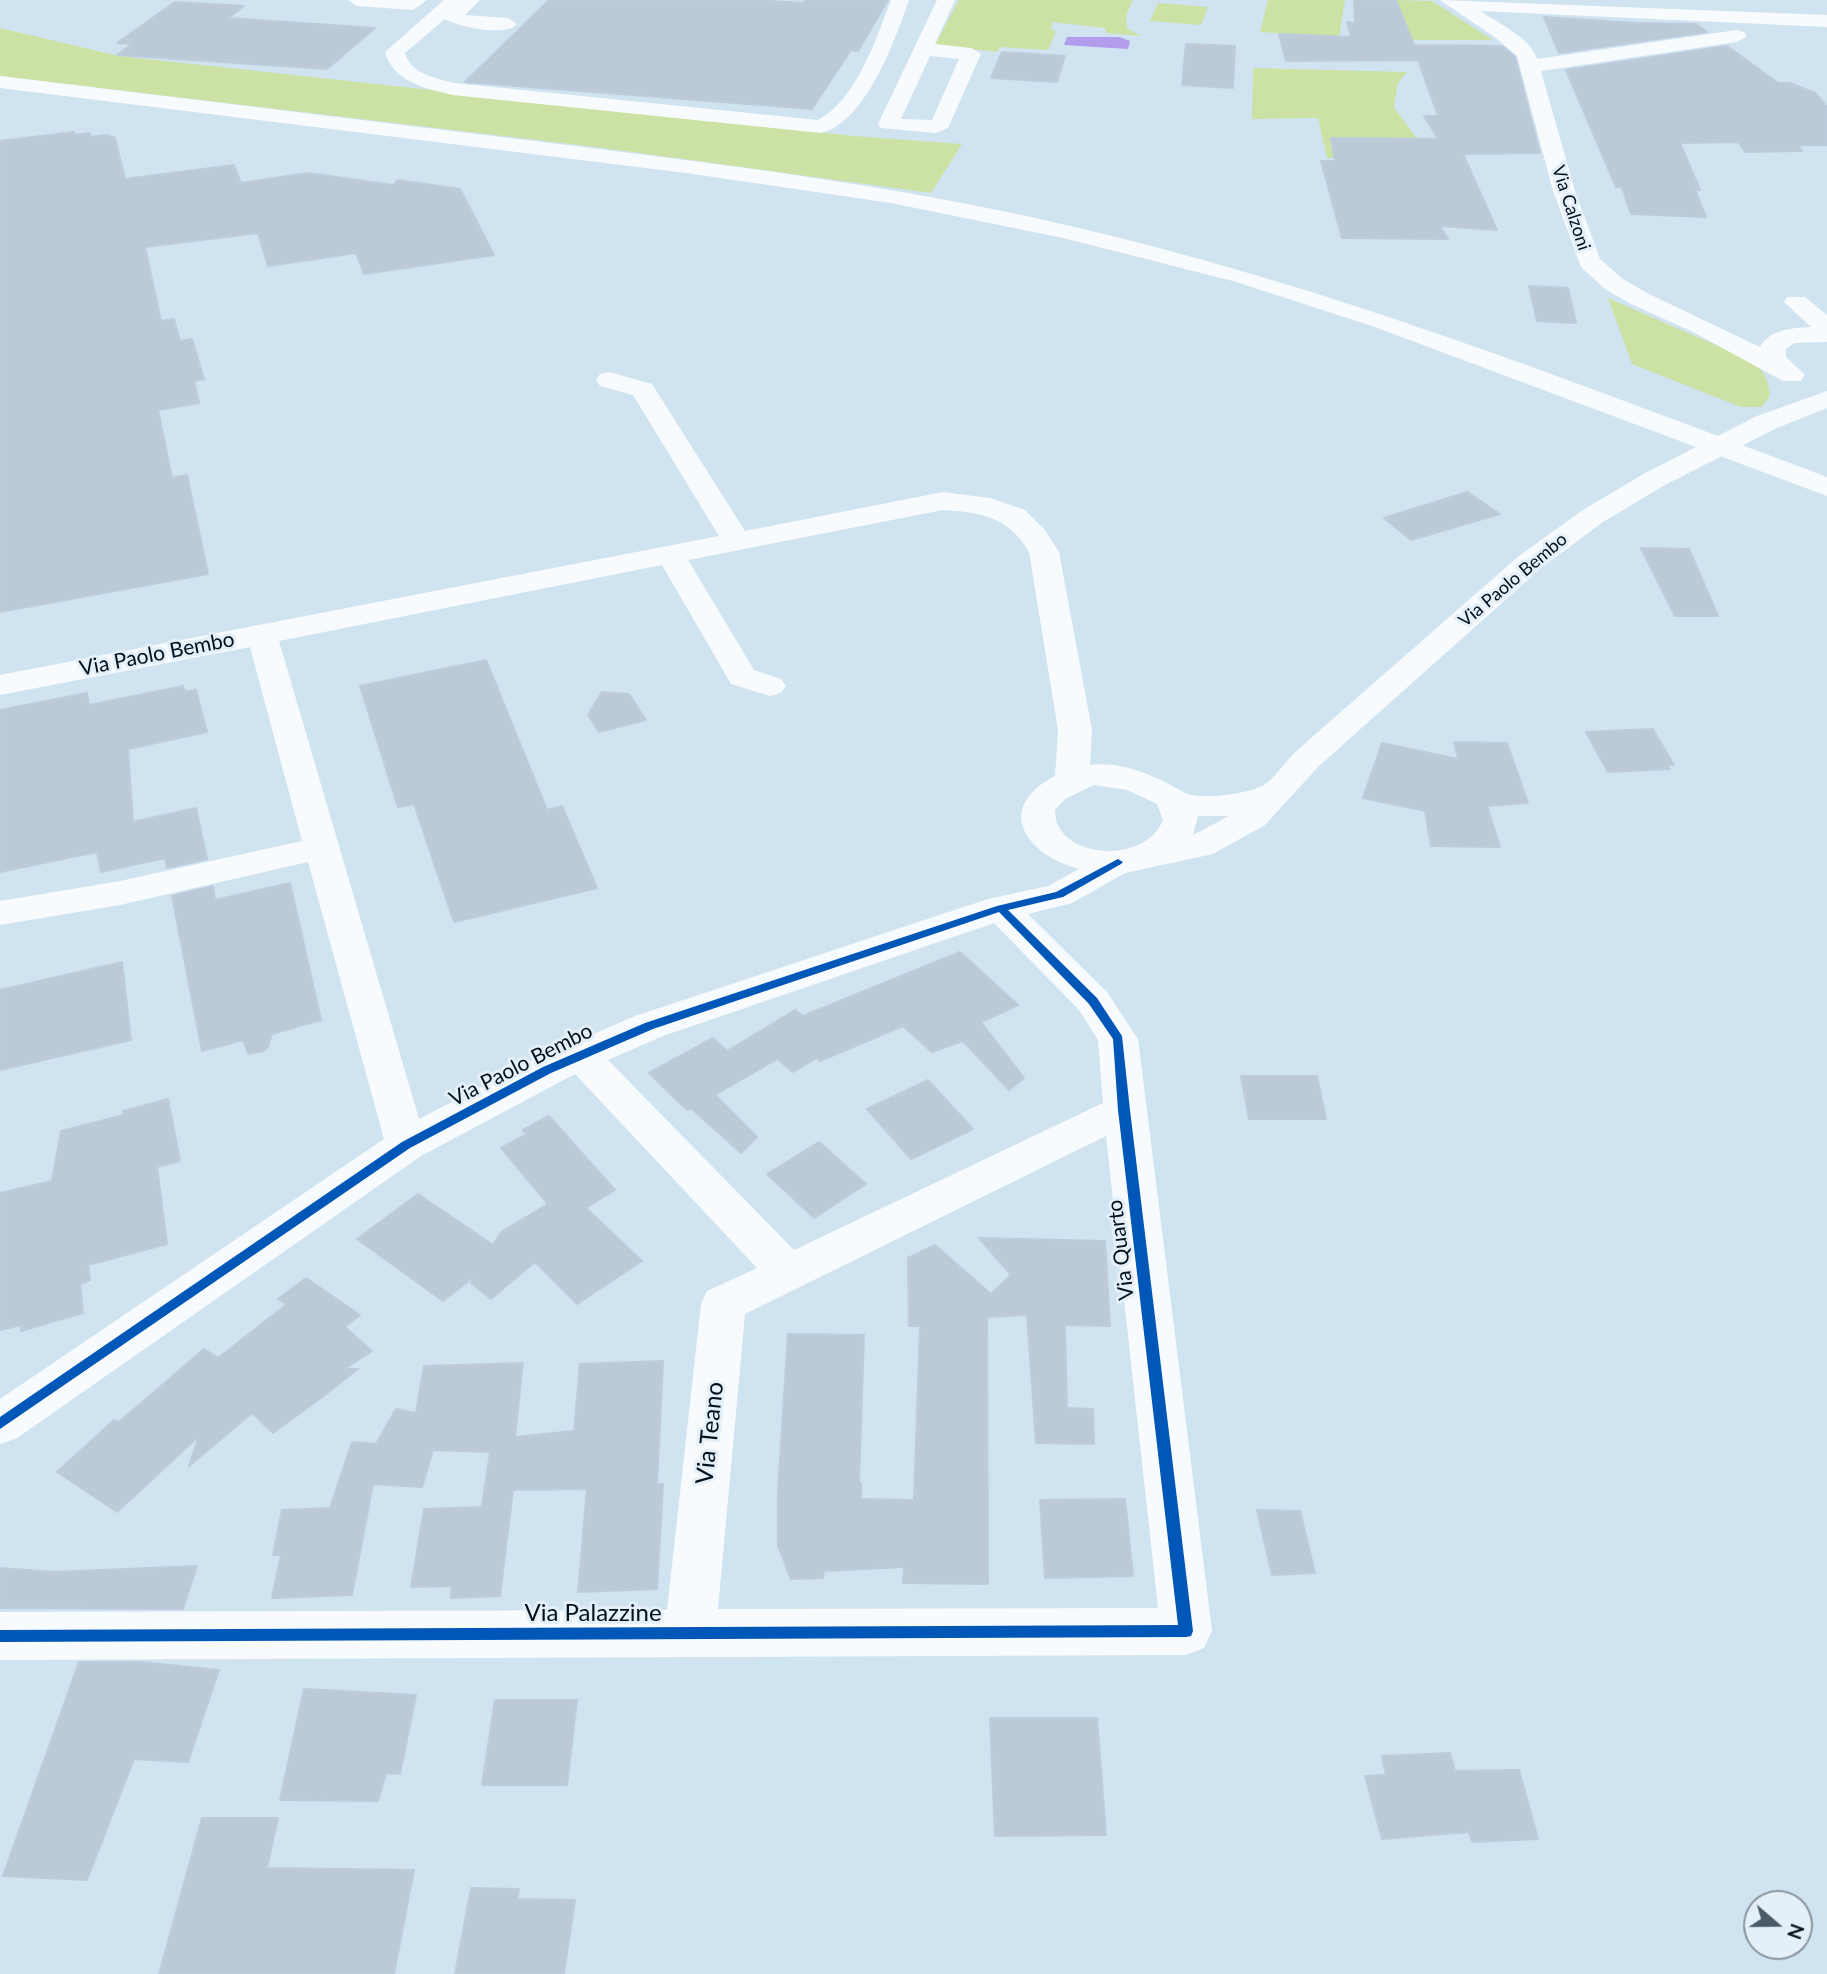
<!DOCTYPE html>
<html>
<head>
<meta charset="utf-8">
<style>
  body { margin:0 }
  #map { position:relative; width:1827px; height:1974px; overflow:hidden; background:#d0e3f1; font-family:Lato,sans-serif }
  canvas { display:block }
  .north { position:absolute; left:1743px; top:1890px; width:70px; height:70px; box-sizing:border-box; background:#e4eff7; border:2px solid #8996a0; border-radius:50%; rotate:110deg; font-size:19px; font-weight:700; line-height:28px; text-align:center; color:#00101e }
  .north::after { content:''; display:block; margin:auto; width:24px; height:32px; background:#495a68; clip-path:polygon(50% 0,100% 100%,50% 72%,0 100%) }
</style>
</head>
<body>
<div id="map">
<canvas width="1827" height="1974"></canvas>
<div class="north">N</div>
</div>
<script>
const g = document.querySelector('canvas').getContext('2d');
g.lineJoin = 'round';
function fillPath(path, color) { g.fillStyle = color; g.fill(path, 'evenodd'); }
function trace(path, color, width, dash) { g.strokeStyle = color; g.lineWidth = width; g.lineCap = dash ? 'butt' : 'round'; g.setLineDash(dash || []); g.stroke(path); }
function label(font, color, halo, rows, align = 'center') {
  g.font = font + ' Lato,sans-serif'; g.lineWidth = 6; g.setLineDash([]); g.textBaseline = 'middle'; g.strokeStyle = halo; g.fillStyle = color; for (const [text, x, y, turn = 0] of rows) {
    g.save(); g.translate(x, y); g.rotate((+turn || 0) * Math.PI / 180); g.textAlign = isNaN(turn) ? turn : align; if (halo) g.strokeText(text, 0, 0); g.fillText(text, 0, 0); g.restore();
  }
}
fillPath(new Path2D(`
  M959,0h174l-7,16 1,12 14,8 -35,-3 -1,-5 -53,-6 -1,7 5,2 -8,19 -48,-3 -3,5 -62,-7z
  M1268,0h77l-6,37 -79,-5z
  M1396,0l36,1 61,39h-81z
  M1158,3l50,4 -7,18 -51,-4z
  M0,28l119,28 735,80 108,8 -31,49 -335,-46 -596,-71z
  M1253,68l154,4 -9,11 -4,24 23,32 -45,8 3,11h-48l-9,-40 -66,1z
  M1608,298l149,65 10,17 3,15 -8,12h-21l-109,-43z`), '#cce2a4');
fillPath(new Path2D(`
  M1067,37h52l11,4 -2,8 -64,-4z`), '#b29cec');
const building = new Path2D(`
  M549,0h205l49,3 3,-3h82l-30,51 -7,-1 -39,59 -347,-27z
  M1354,0h42l18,45 88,1 13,11 25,96 -77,1 34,76 -57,-4 8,13 -106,-1 -21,-77h14l-4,-23 107,1 -14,-23h14l-20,-56 -132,1 -7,-27 72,3 -4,-15 8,1z
  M175,2l69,4 -16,12 147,10 -48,41 -210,-14 15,-11 -15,-1z
  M1544,17l92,6 60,1 11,8 -148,21z
  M1186,44l49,2 -2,42 -51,-3z
  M1727,46l51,37h12l25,10 12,14v38h-29l4,6 -56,1 -8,-10 -58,1 20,47h-5l11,27 -75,-3 -9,-27h-6l-50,-117z
  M1002,52l63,4 -8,26 -66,-4z
  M74,132l1,3 15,-2 1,4 16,-2 8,3 10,41 109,-14 7,18 67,-10 85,12 5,-5 62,9 34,66 -130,19 -8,-21 -88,13 -10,-33 -113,14 16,74 13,-2 6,22 12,-2 12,40 -10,2 5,22 -41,7 14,68 15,-3 21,99 -208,38v-471z
  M1529,286l39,2 8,35 -39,-2z
  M1467,492l33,22 -89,26 -27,-22z
  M1641,548l48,1 29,67h-43z
  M486,660l61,150 15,-4 35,82 -143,34 -40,-118 -16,3 -38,-121z
  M183,686l2,6 11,-2 11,42 -79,17 5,73 63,-14 11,51 -40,9 -2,-10 -64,14 -4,-20 -97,20v-162l87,-17 2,12z
  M602,692l27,2 17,26 -47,12 -11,-17z
  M1653,729l21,36h-7l3,4 -62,3 -22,-40z
  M1454,742l53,1 21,60 -41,3 13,41 -69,-1 -6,-35 -62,-13 19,-55 76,16z
  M290,883l31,137 -49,14 -4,13 -5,4 -15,3 -5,-14 -41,11 -30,-155 41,-10 2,14z
  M960,952l58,53 -37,17 43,56 -15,12 -46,-49 -31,11 -29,-26 -83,35 -3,-3 -24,14 -16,-13 -62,36 42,42 -16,16 -50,-45 -4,2 -38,-37 64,-35 14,13 68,-41 8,6z
  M122,962l9,78 -131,30v-80z
  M1241,1076h76l9,43h-77z
  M928,1080l45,49 -62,30 -44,-50z
  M168,1099l12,62 -23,6 10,77 -79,21 2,15 -10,4 3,29 -62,18v-6l-21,5v-137l52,-12 9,-50 63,-16 -1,-4z
  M549,1116l66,74 -29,18 56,53 -65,43 -42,-42 -44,37 -20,-16 5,-8 -33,26 -86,-62 61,-45 75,51 8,-13 47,-28 -47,-56 26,-14 -4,-4z
  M819,1142l47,42 -52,34 -47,-44z
  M979,1238l126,3 5,85 -45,-1 2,83 26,1 1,35 -58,-1 -9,-128 -40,2 1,267 -85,-1 1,-16 -80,4 -1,7 -32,1 -13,-33v-55l10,-157 76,1 -5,148h2v16l53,1 6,-174h-11l-1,-68 27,-13 56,49 20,-19z
  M306,1278l54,37 -15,12 27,24 -28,18h14l-33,26 -52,38 -21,-20 -63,53 10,-30 -82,76 -60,-40 57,-52 5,2 85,-73 14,9 69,-54 -9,-5z
  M663,1361l-6,123h6l-6,105 -79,3 9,-103 -74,1 -13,106 -49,2 1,-12 -41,1 13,-78 58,-2 8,-55 -57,-2 -11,37 -49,-3 -21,111 -80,3 9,-43h-8l9,-45 48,-2 22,-66 24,2 20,-35 20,4 8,-47 99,-3 -8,74 59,-6 6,-67z
  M1125,1499l8,77 -88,2 -5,-78z
  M1257,1510l43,1 15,62 -43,2z
  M197,1566l-14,43 -183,-1v-40l54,4z
  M79,1662h61l79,8 -31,92 -54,-3 -47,121 -84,-4z
  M304,1689l112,6 -16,79 -14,-1 -8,28 -98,-1z
  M495,1700h82l-10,85h-85z
  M990,1718h107l9,117 -111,1z
  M1450,1753l5,18 64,-1 19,69 -66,3 -3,-10 -87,7 -17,-63 21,-1 -4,-19z
  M202,1818h76l-11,50 147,2 -20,104h-235z
  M471,1888l48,1 -2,10 58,1 -11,74h-109z`);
fillPath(building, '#bccad8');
trace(building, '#bdccdc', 2);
fillPath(new Path2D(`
  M348,0h79l-14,10 -56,-4z
  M444,0h36l-15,15 43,3 9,6c-11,13 -59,3 -72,-5l-40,34c6,21 30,25 49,30l364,37c39,-21 58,-81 73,-120h18c-14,40 -43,122 -88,133l-368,-38c-27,-7 -59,-12 -68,-43z
  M937,0h18l-20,44 36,4 10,6 -33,74 -12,5 -55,-5 -3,-4zM930,56l29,3 -27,61 -31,-1z
  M1440,0l387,15v12l-347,-16c18,12 51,27 57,48l200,-29 7,2 3,4 -10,6 -196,29 34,120 25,68 23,20 26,15 111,53c10,-18 32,-19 51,-20l-27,-25 3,-5h18l22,18v27l-32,1 -9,6v8l19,18 -4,6h-18l-90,-49 -62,-28 -26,-15 -24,-22 -28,-76 -36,-135 -21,-18z
  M609,372l43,12 93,147 198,-39 47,6 35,12 20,20 14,22 33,178 -2,35c32,-4 66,11 93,27 17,9 65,2 81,-7 11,-7 21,-23 30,-32l225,-197 64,-46 62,-37 112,-57 70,-25v17l-50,20 -112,57 -62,37 -62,46 -223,199 -53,58 -52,29 -88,19 -53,30 -44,11 79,78 31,47 74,592 -8,17 -18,7 -1186,5v-48l667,-2 34,-306 6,-13 50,-23 -182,-194 -154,82 -404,282 -17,6v-45l384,-260 -76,-277 -188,43 -120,20v-24l120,-20 182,-40 -52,-194 -250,48v-20l719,-139 -86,-141 -33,-9 -4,-6 4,-6zM943,510c38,2 66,7 86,42l29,178 -3,46c-62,32 -29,79 24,93l-31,17 -60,13 -353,117 -102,44 -114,59 -140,-478 383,-76 69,119 39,12 11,-3 5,-7 -5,-7 -27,-9 -66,-110zM1094,785l33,5 30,14 6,16c-18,46 -109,39 -108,-10l10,-11zM1198,816h31l-36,19zM994,923l85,87 19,30 5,63 -309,147 -186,-190 55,-24zM1106,1136l52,472 -440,1 27,-295z`), '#f8fbfd');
fillPath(new Path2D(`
  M0,76c178,22 356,43 534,65 178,22 357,43 532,84 262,60 510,158 761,252v19l-452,-169 -142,-46 -170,-43 -172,-35 -205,-30 -686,-85z`), '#f8fbfd');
fillPath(new Path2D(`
  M1118,859l5,3 -2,2 -58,33 -55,13 89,88 25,38 8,74 63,521 -2,5 -5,1 -1186,5v-12l1178,-5 -60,-515 -5,-71 -24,-35 -90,-92 -346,117 -102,44 -141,75 -410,281v-12l402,-275 141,-75 102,-44 352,-117 59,-14z`), '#0057b8');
label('18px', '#00101e', '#e4eff7', [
  ["Via Calzoni",1571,208,72],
  ["Via Paolo Bembo",1513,580,-40]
]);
label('21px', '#00101e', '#e4eff7', [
  ["Via Paolo Bembo",157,654,-11],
  ["Via Paolo Bembo",521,1065,-27],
  ["Via Quarto",1121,1250,-97]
]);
label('24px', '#00101e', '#e4eff7', [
  ["Via Teano",710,1433,-84],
  ["Via Palazzine",593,1613]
]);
</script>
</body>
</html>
